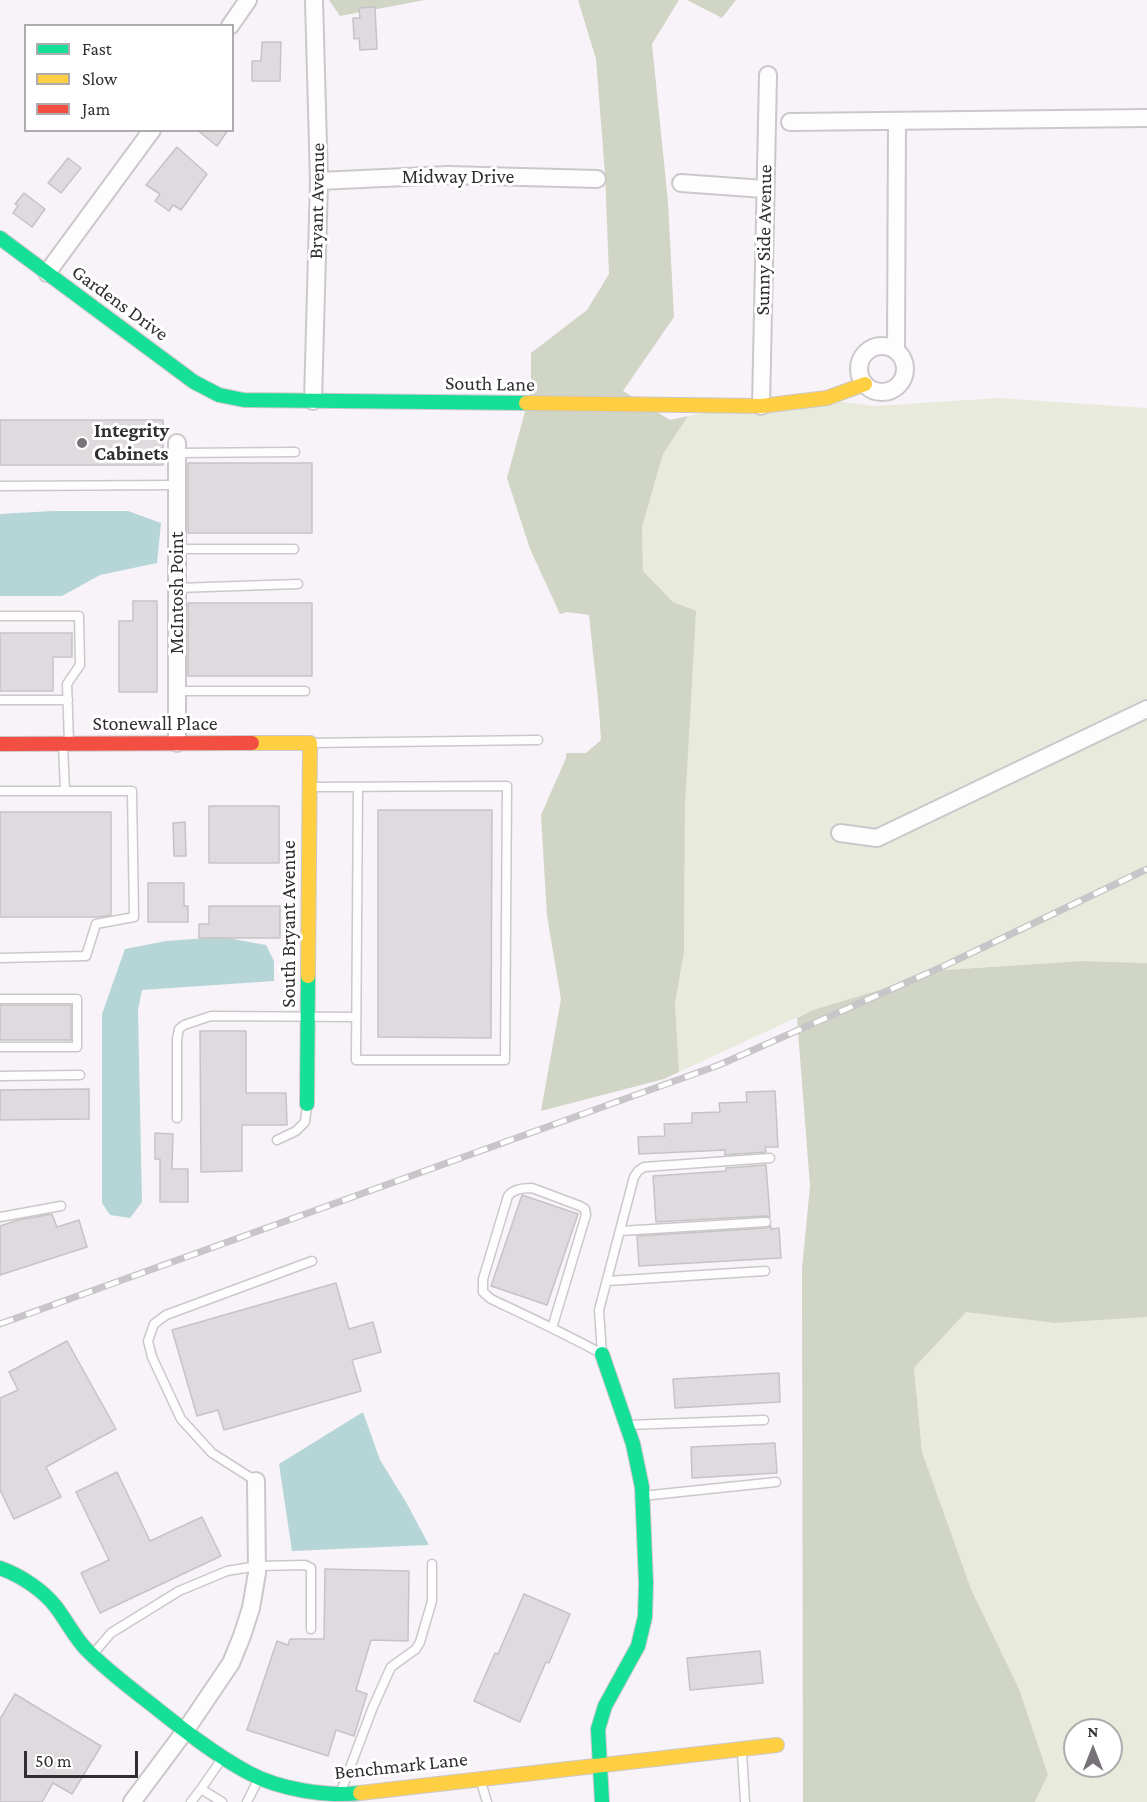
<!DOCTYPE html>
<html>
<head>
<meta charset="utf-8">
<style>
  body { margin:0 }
  #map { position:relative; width:1147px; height:1802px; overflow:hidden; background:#f8f3f9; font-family:"Crimson Pro",serif }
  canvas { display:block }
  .legend { position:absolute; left:24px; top:24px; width:210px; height:108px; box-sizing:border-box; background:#fff; border:2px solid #adabad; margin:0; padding:8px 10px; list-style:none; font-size:18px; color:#312e32 }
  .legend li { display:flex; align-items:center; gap:12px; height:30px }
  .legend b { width:30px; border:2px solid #adabad }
  .north { position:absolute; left:1063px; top:1718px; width:60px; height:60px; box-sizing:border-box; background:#fff; border:2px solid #adabad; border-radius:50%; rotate:0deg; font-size:16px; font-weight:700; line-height:24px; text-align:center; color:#312e32 }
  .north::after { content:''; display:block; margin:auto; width:21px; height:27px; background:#777378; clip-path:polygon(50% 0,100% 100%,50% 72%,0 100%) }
  .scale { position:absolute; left:24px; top:1751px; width:114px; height:27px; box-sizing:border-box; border:3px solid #312e32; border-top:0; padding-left:8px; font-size:18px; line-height:21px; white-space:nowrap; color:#312e32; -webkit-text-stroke:4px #fff; paint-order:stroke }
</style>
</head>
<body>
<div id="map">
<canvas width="1147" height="1802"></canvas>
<ul class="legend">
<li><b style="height:8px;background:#16e098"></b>Fast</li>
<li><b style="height:8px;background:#ffcf43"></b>Slow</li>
<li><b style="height:8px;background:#f24e42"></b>Jam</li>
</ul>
<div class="north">N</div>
<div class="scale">50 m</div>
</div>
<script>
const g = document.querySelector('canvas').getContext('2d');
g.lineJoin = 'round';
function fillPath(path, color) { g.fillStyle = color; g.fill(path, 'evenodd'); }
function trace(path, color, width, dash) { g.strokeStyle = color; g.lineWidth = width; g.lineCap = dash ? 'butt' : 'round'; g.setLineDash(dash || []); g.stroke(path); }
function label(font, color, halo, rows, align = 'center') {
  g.font = font + ' "Crimson Pro",serif'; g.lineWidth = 6; g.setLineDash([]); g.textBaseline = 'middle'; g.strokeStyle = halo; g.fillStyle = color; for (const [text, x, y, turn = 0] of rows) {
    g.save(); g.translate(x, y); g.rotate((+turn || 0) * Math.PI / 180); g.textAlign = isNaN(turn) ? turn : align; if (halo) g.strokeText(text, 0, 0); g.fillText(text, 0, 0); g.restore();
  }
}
fillPath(new Path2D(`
  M794,396l81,10 123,-8 149,10v555l-65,-2 -137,9 -132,40 -134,62 -4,-68 9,-52 1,-147 -12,-203 -30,-31 -1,-44 21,-73 25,-38z
  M966,1311l89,12 92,-6v485h-112l13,-29 -29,-84 -48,-100 -49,-137 -8,-84zM1075,1730h36v36h-36z`), '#e8ebdc');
fillPath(new Path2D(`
  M329,0h96l-85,16z
  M578,0h101l-27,44 16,158 6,115 -51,74 47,29 18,-4 -25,38 -21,73 1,44 30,31 23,9 -11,194 -1,147 -9,52 4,68 -15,7 -123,32 20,-112 -14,-83 -6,-101 25,-57v-5h20l15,-13c-2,-42 -8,-83 -12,-125l-22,-3 -7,2 -30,-65 -23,-71 24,-89v-36l56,-43 22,-36 -4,-100 -9,-115z
  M687,0h49l-14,18z
  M1082,961l65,2v354l-92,6 -89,-11 -52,56 8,84 49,137 48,100 29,85 -13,28h-232l-1,-533 8,-83 -13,-168 16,-8 132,-40z`), '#d1d5c5');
fillPath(new Path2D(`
  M52,511h76l33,12 -4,40 -57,12 -38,21h-62v-82z
  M222,937l44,8 8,16v20l-132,9 -4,20 4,192 -12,16 -20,-3 -8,-12v-189l23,-65 41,-8z
  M363,1412l17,48 26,42 23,43 -137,6 -13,-87z`), '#b6d5d7');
const building = new Path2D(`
  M375,7l2,42 -17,1 -1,-12 -5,1 -1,-21h7l-1,-10z
  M262,42h19l-1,39h-28v-20h9z
  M197,130h31l-11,16z
  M177,147l30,27 -26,36 -8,-5 -4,6 -14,-10 5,-7 -14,-9z
  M68,158l13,10 -20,25 -13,-10z
  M24,193l21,16 -13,18 -19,-14 5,-7 -3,-2z
  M0,420h163v45h-163z
  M188,463h124v70h-124z
  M133,601h24v91h-38v-71h14z
  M188,603h124v73h-124z
  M0,633h72v24h-19v34h-53z
  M209,806h70v57h-70z
  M378,810h114l-1,228 -113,-1z
  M0,812h111v103l-12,2h-99z
  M185,822l1,34h-12l-1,-33z
  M148,883h36v23h4v16h-40z
  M209,906h71v32h-81v-14h10z
  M0,1005h71v35h-71z
  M200,1031h46v62h40l1,32h-45v46l-41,1z
  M89,1089v30l-89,1v-30z
  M775,1091l3,56h-13l1,5 -41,3v-5l-86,4 -1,-17 27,-1 -1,-12 28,-1v-10l28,-1 -1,-9 28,-1 -1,-10z
  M155,1133l18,1 -1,35h16v33h-28v-43h-5z
  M766,1165l4,52 -4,-1 -110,6 -3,-46 73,-5v-3z
  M522,1195l56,19 -31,91 -56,-19z
  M52,1214l5,13 22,-7 8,27 -87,28v-49l18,-6z
  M771,1226v3l8,-1 2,30 -142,8 -2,-30 129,-8z
  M336,1283l13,46 24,-7 8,30 -29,8 9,31 -137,39 -6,-20 -21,6 -25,-86z
  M67,1341l49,88 -70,38 15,30 -47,22 -14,-29v-92l18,-8 -9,-18z
  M779,1373l1,29 -105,6 -2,-29z
  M775,1443l2,30 -85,5 -1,-31z
  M117,1472l33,69 52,-24 19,39 -121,57 -19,-40 28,-13 -33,-68z
  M325,1569l84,2 -1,70 -37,-1 -15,50 11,4 -13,42 -18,-6 -8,26 -81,-26 30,-89 11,4 2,-6h34z
  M524,1594l46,20 -21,49 -3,-1 -26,60 -46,-21 21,-48 3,1z
  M760,1651l3,32 -73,7 -3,-32z
  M15,1694l86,52 -29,48 -19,-11 -11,19h-42v-83z`);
fillPath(building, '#dedade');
trace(building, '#c6c3c6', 1.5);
const lane = new Path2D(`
  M177,453l118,-1
  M0,486l177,-1
  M177,549h117
  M177,588l121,-4
  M0,616h79l1,49 -13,19 2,59
  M177,691h128
  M0,700h68
  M310,743l228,-3
  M63,746l2,44
  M310,787l197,-1 -2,274h-149l2,-273
  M0,791h132l2,126 -38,7 -10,32 -86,2
  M0,999h77v48h-77
  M0,1076l80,-1
  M177,1118v-79l2,-10 5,-4 27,-9 145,1
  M277,1140l19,-9 9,-9 2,-17
  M0,1217l61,-11
  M620,1231l146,-9
  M607,1281l158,-10
  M552,1328l34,-113 -1,-6 -5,-3 -48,-18c-9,0 -19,1 -24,8l-25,83v13l8,7c38,18 75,35 111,55
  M602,1354l-3,-44 35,-133 4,-6 6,-4 126,-9
  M627,1425l137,-5
  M256,1481l-44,-28 -31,-34 -29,-62 -4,-16 6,-17 12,-9 146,-54
  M642,1496l134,-14
  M93,1654l18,-21 68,-42 48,-20 30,-5 48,-1 6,3v61
  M742,1752l3,50
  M481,1782l6,20
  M201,1789l22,-32
  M340,1794l33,-87 18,-40 25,-18 4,-7 12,-41v-37
  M191,1802l10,-13 21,13
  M247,1802l12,-24`);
const street = new Path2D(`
  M230,26l18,-26
  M790,122l357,-4
  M319,181l129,-6 149,4
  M681,183l83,6
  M47,273l105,-143
  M859 369a23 23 0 1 1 46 0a23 23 0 1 1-46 0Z
  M896,351l1,-230
  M313,401l6,-220 -5,-181
  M761,406l7,-331
  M177,443v300
  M840,833l37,5 270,-129
  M132,1802l53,-71 46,-68 11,-27 9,-28 6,-35 -1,-92`);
const fast = new Path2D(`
  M0,238l194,144 25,13 25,5 282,3
  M307,1104l1,-128
  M602,1354l31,90 9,43 4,96 -1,34 -7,29 -33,60 -7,23 4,73
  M0,1568c20,7 43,22 56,39 10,13 18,29 29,41 20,21 43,38 66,56 30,24 64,51 98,69 30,16 77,24 111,20`);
const slow = new Path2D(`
  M526,403l235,3 66,-8 38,-14
  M252,743h58l-2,233
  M360,1793l417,-48`);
const jam = new Path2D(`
  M0,744l252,-1`);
trace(lane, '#cbc7cb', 11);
trace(street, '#cbc7cb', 20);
trace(fast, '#cbc7cb', 16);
trace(slow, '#cbc7cb', 16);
trace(jam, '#cbc7cb', 16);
trace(lane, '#fefdfe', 8);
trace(street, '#fefdfe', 16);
trace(fast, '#16e098', 14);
trace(slow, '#ffcf43', 14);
trace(jam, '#f24e42', 14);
const rail = new Path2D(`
  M0,1324l719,-259 225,-99 203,-97`);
trace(rail, '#c7c5c7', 7);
trace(rail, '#fff', 4.5, [14]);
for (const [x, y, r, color] of [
  [82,443,6,"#777378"]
]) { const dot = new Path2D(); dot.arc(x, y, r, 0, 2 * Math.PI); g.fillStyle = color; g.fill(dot); trace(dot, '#fff', 2); }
label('20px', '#312e32', '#fff', [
  ["Midway Drive",458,177],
  ["Bryant Avenue",317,201,-89],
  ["Sunny Side Avenue",764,240,-89],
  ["Gardens Drive",120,303,36],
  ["South Lane",490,384,1],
  ["McIntosh Point",177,593,-90],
  ["Stonewall Place",155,724],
  ["South Bryant Avenue",289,924,-90],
  ["Benchmark Lane",401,1766,-6]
]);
label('bold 20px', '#312e32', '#fff', [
  ["Integrity",94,431],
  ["Cabinets",94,454]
], 'left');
</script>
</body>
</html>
